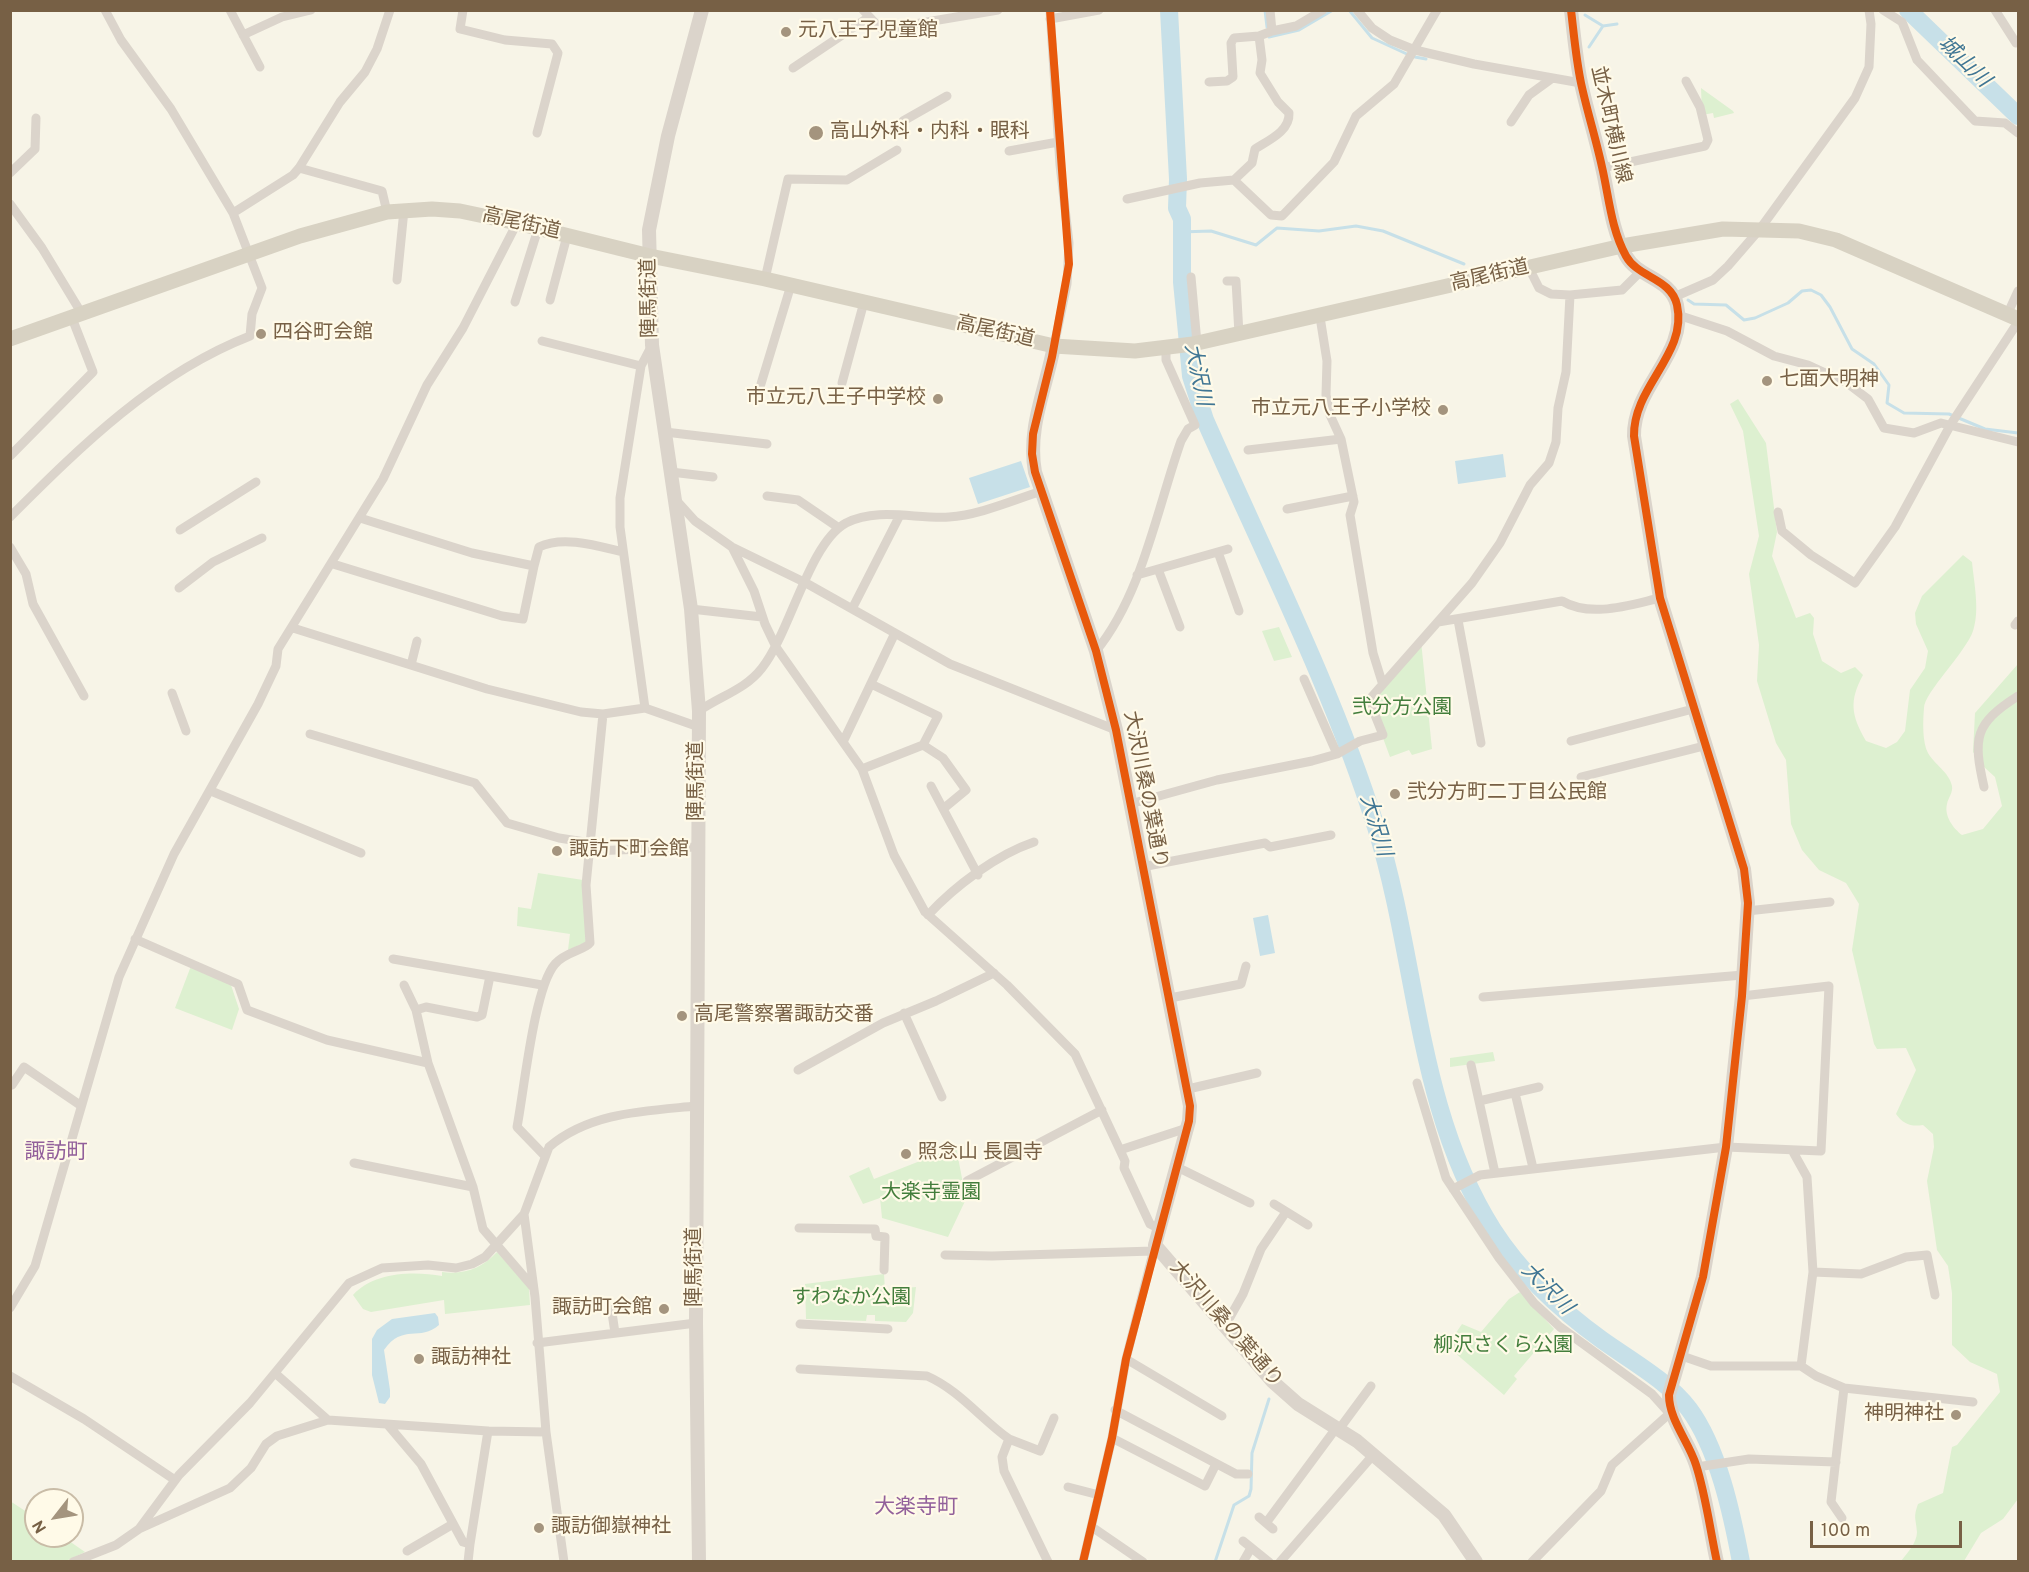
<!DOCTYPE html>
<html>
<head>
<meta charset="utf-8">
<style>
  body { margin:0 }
  #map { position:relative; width:2029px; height:1572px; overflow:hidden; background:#f7f4e7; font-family:Overpass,sans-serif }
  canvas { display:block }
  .frame { position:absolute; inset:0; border:12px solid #776045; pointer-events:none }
  .north { position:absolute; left:24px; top:1488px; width:60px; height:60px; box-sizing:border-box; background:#fffae8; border:2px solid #c9bca7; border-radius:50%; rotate:239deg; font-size:16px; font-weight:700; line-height:24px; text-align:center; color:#776045 }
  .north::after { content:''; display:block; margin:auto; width:21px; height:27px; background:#a4947e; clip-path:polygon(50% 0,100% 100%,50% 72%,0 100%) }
  .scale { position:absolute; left:1810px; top:1521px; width:152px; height:27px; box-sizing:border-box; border:3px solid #776045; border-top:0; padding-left:8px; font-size:18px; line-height:21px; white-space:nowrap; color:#776045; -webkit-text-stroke:4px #fffae8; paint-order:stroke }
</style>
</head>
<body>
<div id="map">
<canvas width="2029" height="1572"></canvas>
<div class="frame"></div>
<div class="north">N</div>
<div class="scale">100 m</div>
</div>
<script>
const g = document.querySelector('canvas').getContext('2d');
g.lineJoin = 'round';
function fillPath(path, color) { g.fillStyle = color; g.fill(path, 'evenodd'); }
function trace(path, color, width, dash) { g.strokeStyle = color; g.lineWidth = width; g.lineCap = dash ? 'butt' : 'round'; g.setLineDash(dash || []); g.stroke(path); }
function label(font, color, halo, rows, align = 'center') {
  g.font = font + ' Overpass,"Noto Sans JP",sans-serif'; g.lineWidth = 4.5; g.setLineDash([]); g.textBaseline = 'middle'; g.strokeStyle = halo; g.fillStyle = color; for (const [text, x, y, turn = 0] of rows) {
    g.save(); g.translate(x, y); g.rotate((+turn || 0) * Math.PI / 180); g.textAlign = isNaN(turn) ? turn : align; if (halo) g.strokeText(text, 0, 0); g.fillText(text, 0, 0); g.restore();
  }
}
fillPath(new Path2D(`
  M1701,88l32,23 1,2 -20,5 -1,-5 -11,2z
  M1738,399l28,44 11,89 -5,24 24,62 14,-5 4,5 -1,16 9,27 19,12 14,-6 8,8c-14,26 -12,40 3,66l20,7 11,-6 8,-11 5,-41 15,-22 3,-17 -12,-27 -1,-11 7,-17 41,-41 9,7c2,21 8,48 1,69 -7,21 -49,62 -49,77 -1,12 -2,34 4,45 7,12 21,19 24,33 1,7 -4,12 -5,18 -3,12 6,24 15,31l21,-6 19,-23 -7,-29 -11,-10 -11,-15 2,-39 43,-49v835l-15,20 -22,14 -17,28h-63c6,-8 16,-18 16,-29 -1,-14 -4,-14 1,-28l25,-11 9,-46 5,-2 43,-53 -3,-18 -27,-12 -18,-17v-52l-4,-27 -11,-16 -10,-69 7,-34 -1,-13 -10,-9c-12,2 -20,-1 -27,-11l20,-44 -10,-22 -29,1 -3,-5 -22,-94 7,-46 -13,-21 -27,-13 -17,-20 -11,-26 -5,-64 -10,-17 -19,-62 2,-36 -10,-71 10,-38 -16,-105 -13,-27z
  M1279,627l13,30 -18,4 -12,-30z
  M1421,641l11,108 -20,6 -3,-5 -19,7 -21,-57z
  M538,873l45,7 3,62 -18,8 2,-16 -53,-8 1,-19 13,2z
  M191,966l40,19 8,24 -7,21 -57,-22z
  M1493,1052l2,9 -45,6v-9z
  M956,1147l10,52 -18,38 -66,-19 -2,-20 -17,6 -14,-28 20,-9 5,12z
  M497,1252l32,36 1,17 -85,9 -1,-14 -73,12 -8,-3 -10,-14c21,-23 60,-24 89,-19v-4c23,3 40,-4 55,-20z
  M884,1274l1,16 31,-3 -3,26 -7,9 -31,-1v-6h-8l-1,6 -60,-2 -1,-35z
  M1520,1292l34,37 -40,47 3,3 -13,16 -57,-49 15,-22 19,8 28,-33z
  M10,1501l26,17v18h26l23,16 -19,9h-53l-2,-2z`), '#ddf0d0');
fillPath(new Path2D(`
  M1503,454l3,23 -48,7 -3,-23z
  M1021,461l9,26 -52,17 -9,-26z
  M1268,915l7,38 -15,3 -7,-38z
  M435,1313l3,4 1,8c-19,17 -36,-2 -55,25l6,40v7l-5,7 -6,-1 -7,-28v-36l5,-9 15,-11z`), '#c7e0e8');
trace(new Path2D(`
  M1265,10l2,17
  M1349,10l23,28 37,17
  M1585,15l18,11 -14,21
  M1603,26l14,-2
  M1269,37l30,-7 34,-20
  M1415,57l11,2
  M1180,232l31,-1 45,14 21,-17 42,3 37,-5 27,5 81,33
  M1688,300l6,4 32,1 18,15 11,-2 33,-15 14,-12 9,-1 10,5 9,12 22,42 22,15 15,21 -2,18 17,10 45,1 36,15 33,4
  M1342,743l4,-3
  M1215,1562l19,-57 15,-9 2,-7 1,-36 17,-54`), '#c7e0e8', 3);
trace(new Path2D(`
  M1169,10l9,169 -1,29 5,11v63l5,51 4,43 14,44c59,134 127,267 171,407 42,134 40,282 117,403 29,45 66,79 109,110 28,20 66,41 87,69 29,39 43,105 52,153
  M1908,10l110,106`), '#c7e0e8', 18);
trace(new Path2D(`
  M230,10l30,57
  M463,10l-3,19 45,11 47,4 6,9 -21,80
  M863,10l17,18 5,1 113,-19
  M1050,10l10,155 9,78 -2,41 -13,62
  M1270,10l2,21 24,-5 27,-16
  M1357,10l15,18 18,12 25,10 59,14 107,19
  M1883,10l19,12 15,38 58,61 30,2 13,10
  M1995,10l21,33
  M1050,19l49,-9
  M243,35l39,-18 29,-7
  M1259,36l3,24 -2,13 18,29 11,11c1,18 -20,27 -34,36l-3,14 -18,17 37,35 11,1 52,-54 22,-46 38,-32 43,-74
  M793,68l76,-51
  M1209,82l18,-1 6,-4 -2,-34 3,-5 25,-2 13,-5
  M903,121l44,-25
  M1511,122l18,-27 22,-16
  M1009,151l49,-9
  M299,168l83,23 5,21
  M1602,168l103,-22 3,-6 -8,-33 -14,-26
  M10,173l25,-24 1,-31
  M1127,199l73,-16 34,-3
  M10,204l32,44 40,66
  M233,213l60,-38 6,-7 41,-66 25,-30 12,-23 13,-39
  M1529,268l10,20 12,6 19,1 52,-5 19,-19
  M1191,277l6,66
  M765,279l23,-100 59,1 50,-30
  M397,280l7,-70
  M1227,281h9l3,53
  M1674,297l39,-17 15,-14 32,-37 95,-131 14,-31 2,-43 -2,-14
  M550,300l17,-64
  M515,302l23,-73
  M1678,315l49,16 47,25 34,9 39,18 21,16 16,29 30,5 27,-10 77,19
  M2007,315l11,-24
  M1320,317l7,44 -1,34 4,20 11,24 13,63 -4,13 23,138 9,29
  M542,341l99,25
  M842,383l22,-81
  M757,397l34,-112
  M665,432l102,12
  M1248,450l93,-11
  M10,456l83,-84 -21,-54
  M671,472l42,5
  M767,496l31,4 41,28
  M676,500l19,21 37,26 74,36 144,81 166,66
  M1287,509l66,-13
  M1778,512l4,19 29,24 44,28 40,-56 56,-103 67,-102
  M10,517c71,-71 145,-144 240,-181l2,-22 10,-26 -29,-75 -62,-104 -50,-69 -16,-30
  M180,530l76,-48
  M10,547l16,27 7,30 51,92
  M732,547l22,44 11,33 11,23 86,122 32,86 31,57 82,73 68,69 45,96 5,11 -1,7 26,56 8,4
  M1218,552l21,59
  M333,564l169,52 21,3 11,-53 -62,-13 -112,-35
  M534,566l5,-19c24,-12 59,-1 84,5
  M1158,569l22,58
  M1137,575l91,-26
  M179,588l34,-26 49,-24
  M691,609l71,8
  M852,609l48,-94
  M1458,620l23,123
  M1438,622l124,-21c29,17 67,4 98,-3
  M2015,625l3,-4
  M293,628l194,61 94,23 22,2 42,-6 54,19
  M1096,651c46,-56 61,-142 85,-210l7,-12 7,-4 -29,-65v-12
  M411,665l6,-24
  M1304,679l33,75
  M172,693l14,38
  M645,708l-25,-181v-29l21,-132 11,-21
  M699,711c21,-15 46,-21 63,-43 28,-35 47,-125 84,-145 32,-16 69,-4 103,-6 31,-2 64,-17 93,-26
  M310,734l165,49 32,40 52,15 32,5
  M1571,741l122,-32
  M843,742l52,-109
  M923,745l20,13 23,32 -23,19
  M862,769l61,-24 15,-29 -67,-32
  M1581,777l123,-31
  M931,786l47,89
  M1984,787c-11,-49 -10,-63 34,-91
  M211,791l150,62
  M1130,804l87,-24 95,-19 25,-7 23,-13 23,-6 -14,-35 103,-117 28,-40 30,-58 19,-22 7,-21 2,-34 8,-36 4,-77
  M590,851l108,-4
  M1142,867l123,-24 5,4 61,-12
  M1747,911l83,-9
  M928,915c27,-29 68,-60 106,-73
  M135,939l103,45 9,26 80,30 101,23
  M393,959l149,26
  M404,985l12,25 12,53 45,124 10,42 50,58
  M1483,997l260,-22
  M1170,998l71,-14 5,-18
  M416,1010l10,-3 51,10 5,-2 8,-39
  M904,1013l38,84
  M1471,1065l24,108
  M798,1070l85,-47 53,-22 58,-28
  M1417,1083l29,95 53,80 35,45 26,24 92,67 18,20
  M12,1085l12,-18 56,38
  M1188,1089l69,-16
  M1515,1093l18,75
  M1479,1101l60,-14
  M1120,1150l67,-22
  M1792,1150l15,27 6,95 -12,94
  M545,1156l-28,-29c7,-36 17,-139 38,-163 10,-12 30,-14 35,-21l-4,-58 17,-171
  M354,1163l119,24
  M1175,1166l75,37
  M1453,1189l27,-14 246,-28 95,4 8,-165 -87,10
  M967,1192v-11l135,-71
  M1274,1204l34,21
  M524,1214l11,83 11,135 18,130
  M799,1228l76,1 1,7 9,1 -1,33
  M945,1255l47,1 161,-5
  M1813,1272l48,2 45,-17 21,-2 8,40
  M611,1306l4,27
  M10,1308l25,-42 84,-289 55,-123 84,-150 18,-38 2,-17 105,-170 44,-94 36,-57 54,-105
  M800,1324l88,5
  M1225,1326l18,-32 18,-45 25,-37
  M537,1343l159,-20
  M1682,1356l29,10h90l15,10 28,12 129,14
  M1126,1359l96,57
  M800,1369l127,7c32,14 54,43 82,63l-7,18 2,14 44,91
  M275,1373l53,47 160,11 58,1
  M10,1376l74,43 91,61
  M1115,1410l121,64h12
  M388,1425l33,39 42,78 7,2 -2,18
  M1340,1428l31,-42
  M1112,1438l93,48 11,-22
  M1009,1439l31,12 14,-33
  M1697,1467l52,-8 87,3
  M1068,1487l31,8
  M1259,1517l14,12
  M1842,1518l-11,-16 13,-114
  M1266,1523l71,-96
  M1092,1527l51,35
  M139,1529l91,-41 21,-20 15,-24 11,-8 51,-16
  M1243,1541l26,21
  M470,1544l18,-113
  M407,1551l46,-27
  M73,1562l43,-17 23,-16 40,-54 71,-72 99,-120 33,-15 46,-3 28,3 16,-4 13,-7 39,-43 25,-67c41,-35 97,-36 147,-41
  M1083,1562l29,-124 14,-79 29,-114
  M1243,1562l8,-14
  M1280,1562l94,-108
  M1532,1562l69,-71 11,-26 57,-51`), '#dbd4cb', 9);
trace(new Path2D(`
  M1571,10c3,25 5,49 10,73 6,28 15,56 21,84 7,30 9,62 24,89 12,22 45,22 51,49 11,49 -44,81 -43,131l26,162 84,271 4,34 -6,93 -16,151 -23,130 -34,118c0,25 20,47 27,70 10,31 14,65 21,97
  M1054,346c-8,43 -27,82 -19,126l61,179 20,79 74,376 -1,15 -34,124 117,136 26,23 59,37 87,74 32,47
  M699,1562l-3,-239 3,-612 -8,-102 -39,-264 -3,-115 19,-94 34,-126`), '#dbd4cb', 14);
trace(new Path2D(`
  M10,339l290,-103 87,-24 45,-3 28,2 57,12 133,33 115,23 289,67 81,5 58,-7 429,-98 101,-17 76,2 37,9 182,79`), '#d8d2c3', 15);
trace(new Path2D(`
  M1050,10l19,254 -17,93 -19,77 -1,20 3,18 61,179 20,79 74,376 -1,15 -63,238 -14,79 -29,124
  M1571,10c3,25 5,49 10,73 6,28 15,56 21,84 7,30 9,62 24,89 12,22 45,22 51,49 11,49 -44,81 -43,131l26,162 84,271 4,34 -6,93 -16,151 -23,130 -34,118c0,25 20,47 27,70 10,31 14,65 21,97`), '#e8590c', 8);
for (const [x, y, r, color] of [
  [786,32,6,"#a4947e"],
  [816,133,8,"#a4947e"],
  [261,334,6,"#a4947e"],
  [1767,381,6,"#a4947e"],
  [938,399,6,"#a4947e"],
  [1443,410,6,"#a4947e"],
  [1395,794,6,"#a4947e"],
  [557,851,6,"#a4947e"],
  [682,1016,6,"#a4947e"],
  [906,1154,6,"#a4947e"],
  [664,1309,6,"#a4947e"],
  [419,1359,6,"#a4947e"],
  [1956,1415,6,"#a4947e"],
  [539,1528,6,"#a4947e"]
]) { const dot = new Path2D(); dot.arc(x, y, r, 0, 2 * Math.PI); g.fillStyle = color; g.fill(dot); trace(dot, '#fffae8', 2); }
label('20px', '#776045', '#fffae8', [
  ["元八王子児童館",798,32],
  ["高山外科・内科・眼科",830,133],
  ["四谷町会館",273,334],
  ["七面大明神",1779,381],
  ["市立元八王子中学校",926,399,"right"],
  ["市立元八王子小学校",1431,410,"right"],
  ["弐分方町二丁目公民館",1407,794],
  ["諏訪下町会館",569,851],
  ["高尾警察署諏訪交番",694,1016],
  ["照念山 長圓寺",918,1154],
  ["諏訪町会館",652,1309,"right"],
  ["諏訪神社",431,1359],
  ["神明神社",1944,1415,"right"],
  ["諏訪御嶽神社",551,1528]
], 'left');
label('20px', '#776045', '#fffae8', [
  ["並木町横川線",1609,125,77],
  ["高尾街道",521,225,13],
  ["高尾街道",1490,277,-13],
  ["陣馬街道",651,298,-91],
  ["高尾街道",995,333,13],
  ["陣馬街道",698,781,-90],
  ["大沢川桑の葉通り",1144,790,79],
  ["陣馬街道",696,1267,-90],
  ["大沢川桑の葉通り",1225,1325,49]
]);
label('20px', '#437e3c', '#fffae8', [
  ["弐分方公園",1402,709],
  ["大楽寺霊園",931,1194],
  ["すわなか公園",851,1299],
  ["柳沢さくら公園",1503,1347]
]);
label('italic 21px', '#407694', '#fffae8', [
  ["城山川",1963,63,44],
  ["大沢川",1196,375,78],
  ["大沢川",1374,826,73],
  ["大沢川",1546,1290,45]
]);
label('21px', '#92609b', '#fffae8', [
  ["諏訪町",56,1154],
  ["大楽寺町",916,1509]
]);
</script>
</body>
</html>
